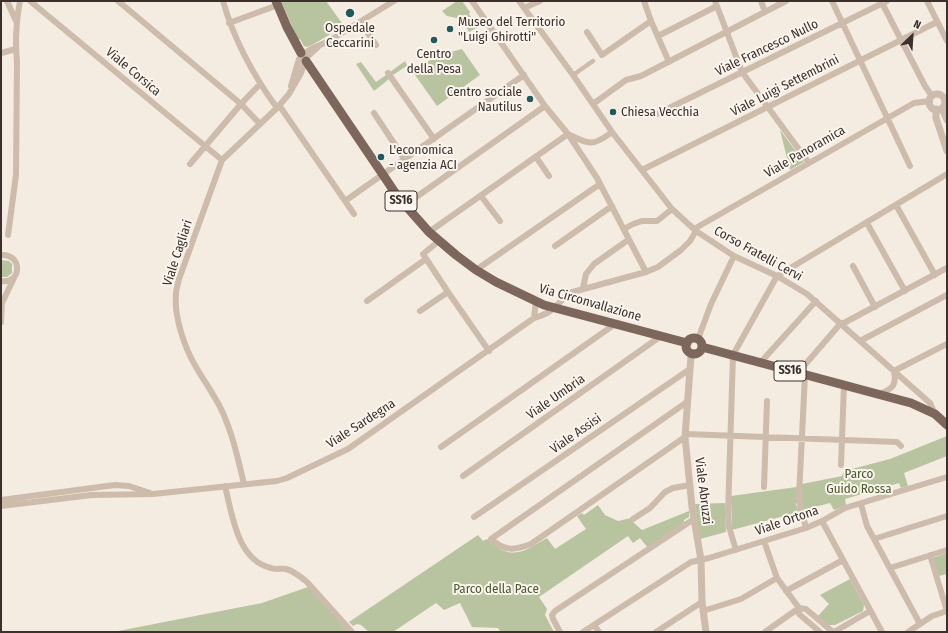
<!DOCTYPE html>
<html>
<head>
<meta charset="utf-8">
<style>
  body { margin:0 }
  #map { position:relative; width:948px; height:633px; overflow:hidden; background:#f4ebe1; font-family:"Fira Sans Condensed",sans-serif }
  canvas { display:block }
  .frame { position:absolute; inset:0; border:2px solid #3b302b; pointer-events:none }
  .north { position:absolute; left:892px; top:16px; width:40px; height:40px; -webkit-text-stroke:3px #fbf5ee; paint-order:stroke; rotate:25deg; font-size:11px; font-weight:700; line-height:16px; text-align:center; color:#3b302b }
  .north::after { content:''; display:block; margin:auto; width:14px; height:18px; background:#3b302b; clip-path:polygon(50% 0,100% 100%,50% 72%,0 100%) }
</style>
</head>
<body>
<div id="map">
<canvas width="948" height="633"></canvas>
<div class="frame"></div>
<div class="north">N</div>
</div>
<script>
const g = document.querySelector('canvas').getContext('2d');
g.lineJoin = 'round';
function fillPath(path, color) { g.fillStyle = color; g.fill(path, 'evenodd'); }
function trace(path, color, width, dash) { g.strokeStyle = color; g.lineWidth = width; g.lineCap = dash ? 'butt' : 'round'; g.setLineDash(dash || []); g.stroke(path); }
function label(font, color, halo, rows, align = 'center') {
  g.font = font + ' "Fira Sans Condensed",sans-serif'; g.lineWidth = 4; g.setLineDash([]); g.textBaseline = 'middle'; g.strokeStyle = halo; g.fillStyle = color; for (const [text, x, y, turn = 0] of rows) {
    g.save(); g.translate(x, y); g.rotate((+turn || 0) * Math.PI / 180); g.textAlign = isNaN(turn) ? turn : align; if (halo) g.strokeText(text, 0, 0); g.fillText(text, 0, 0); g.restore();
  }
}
fillPath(new Path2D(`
  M281,1h45l18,25 -32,19 -5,2 -3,-1 -4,-7 -2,1z
  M457,1h5l8,11 -1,2 4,6 2,-1 5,7 -11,6 -8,-13 -14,-3 -5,-5z
  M462,49l18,26 -43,31 -29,-41 -15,10 -3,-3 15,-11 2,4 12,4 21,-17h11z
  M361,62l15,20 10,-7 3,4 -15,12 -18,-27z
  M780,130l24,32 -14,8z
  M1,260l8,1 3,3v9l-5,4h-6z
  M947,436v20l-43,17 4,13 -7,2 -2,-5 -54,16 1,6 -12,5 -4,-7 -27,7 -2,-18 1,-8 40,-8 2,-5 46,-12z
  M797,487l1,14 -2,3 3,8 -67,18 -1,-34z
  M725,503l1,29 -26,7 -5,-35z
  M598,505l7,10 13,6 13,-3 2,4 9,8 47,-19v6l-5,3v2l-36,26 -8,-10 -7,5 -5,-7 -89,61 8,12 -2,6 9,17h-53l-3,-4 -26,-1 -12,-24 -16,7 -8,-7 -43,29h-24l-8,-7 -4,-1 -4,2 -4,-4 129,-87 5,6 4,-2c23,22 35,14 60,-1l8,11 31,-20 -9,-13 5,-3 2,2z
  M947,553v21l-8,2 -6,-18z
  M850,579l14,26 -1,6 -28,14h-6l-11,-9 11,-12 -9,-9z
  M308,587l41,45h-236l149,-29z`), '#b8c4a0');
trace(new Path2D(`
  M573,75l20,-14`), '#cdbbac', 4.5);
trace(new Path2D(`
  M7,1l9,20
  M30,1l192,159
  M118,1l123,103 19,20
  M223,1c11,39 30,74 54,107
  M472,1l73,105 23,28 29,44 49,94
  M519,1l54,74 39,57 60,77 24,22 38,25 43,20 30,18 123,109 5,11
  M644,1l7,20 18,41
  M715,1l27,71 67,91
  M761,1l4,11
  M832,1l78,165
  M881,1l44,85 7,10
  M927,1l20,40
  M524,8l16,-7
  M360,22l16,23
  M229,23l49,-18
  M587,32l15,23 49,-34
  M658,36l59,-30
  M1,53l15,-4
  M304,53l9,-5 14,-6 67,-41
  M307,57l11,-10
  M388,73l46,66
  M291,86l8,-27
  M593,104l33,-24 15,-4 145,-75
  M279,105l75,109
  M374,113l31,47
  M657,114l230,-113
  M570,135c19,10 24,11 42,-3
  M536,157l13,19
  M190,164l51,-60 19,-20
  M642,170l295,-148
  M481,196l19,25
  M345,201l179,-126
  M405,205l140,-99
  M896,205l39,70
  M867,223l38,68
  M624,229l9,-5 9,-3h15l15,-12
  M694,229l220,-126 16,-2
  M429,232l139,-98
  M8,235l8,-60 1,-113c-2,-21 -1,-40 3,-61
  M439,241l-16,13 25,38 41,59
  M555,246l57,-40
  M1,255c21,-2 22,29 0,26
  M853,266l22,41
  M476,270l124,-86
  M583,288l3,-14 8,-10 34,-24
  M367,301l59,-42
  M2,303l12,-25
  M420,311l28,-19
  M534,318l2,-17
  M1,322l1,-23
  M842,324l105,-56
  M698,339l13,-35 23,-48
  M860,341l87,-46
  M760,363l56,-62
  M803,367l38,-44
  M894,371l53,-27
  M805,375l-6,121 1,9 6,23
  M879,394c13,-5 18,-8 15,-23
  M685,434l212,8 4,4
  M685,437l-154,107c-16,6 -26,8 -40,-5l196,-137
  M441,447l174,-123
  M841,465l3,-80
  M463,476l198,-140
  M244,484c-6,-25 -11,-49 -22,-73 -7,-15 -18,-30 -26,-44 -12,-20 -22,-51 -20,-73 0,-5 2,-10 3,-15l43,-119 55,-52 12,-14 12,-21 4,-12
  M225,486c7,28 12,74 46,82 5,2 10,0 15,1 8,2 15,8 21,13l45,50
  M764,487l3,-86
  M1,500l114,-15 14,1 21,7
  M861,504l6,22 53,98
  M1,506l91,-11 61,-1 124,-13 10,-3 61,-29 186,-131c7,-2 16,-5 21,-11 5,-4 9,-10 14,-14l77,-21 12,-5 23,-17 9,-9 6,-10
  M474,517l216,-148
  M633,519l17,-11 15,-16 8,-4 17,-3
  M822,521l60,111
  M874,539l73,-23
  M764,541l13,37 22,30v6l21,18
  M736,550l-7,-23 -1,-13 5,-159 44,-79 170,-102
  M930,555l17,56
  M890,568l57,-18
  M786,591l57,-31
  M799,608l7,1 27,23
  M703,611l38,-12 36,-21
  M594,625l5,7
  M560,632l-7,-13 -1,-4 3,-4 139,-92
  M583,632l108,-70 18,-4 97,-30 16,-7 23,-13 102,-31
  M656,632l46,-30
  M765,632l34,-24
  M834,632l36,-21
  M908,632l24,-16 15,-5`), '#cdbbac', 6);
trace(new Path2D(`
  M929 102a8 8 0 1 1 16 0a8 8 0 1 1-16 0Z
  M942,108l5,12
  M936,109v9l11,33
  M693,353l-2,3 -1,13 -5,68 7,70 9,53 1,42 4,30`), '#cdbbac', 7);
trace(new Path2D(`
  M276,1l11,26 14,26
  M306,61l92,136 31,35 27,23 20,15 20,12 48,23 143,38
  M686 346a8 8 0 1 1 16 0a8 8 0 1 1-16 0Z
  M702,347l209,56 24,11 12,11`), '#7d675c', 9);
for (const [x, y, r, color] of [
  [350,13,5,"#1f5a5e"],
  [450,29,4,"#1f5a5e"],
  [434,40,4,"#1f5a5e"],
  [530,99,4,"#1f5a5e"],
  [613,112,4,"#1f5a5e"],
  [381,157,4,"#1f5a5e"]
]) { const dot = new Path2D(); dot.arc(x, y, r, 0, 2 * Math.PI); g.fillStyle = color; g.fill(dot); trace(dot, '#fbf5ee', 1.5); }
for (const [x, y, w] of [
  [401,201,32],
  [790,371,32]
]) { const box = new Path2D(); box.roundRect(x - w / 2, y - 10, w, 20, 3); g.fillStyle = '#fbf5ee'; g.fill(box); trace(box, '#3b302b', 1); }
label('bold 12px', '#3b302b', null, [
  ["SS16",401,201],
  ["SS16",790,371]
]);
label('13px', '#3b302b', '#fbf5ee', [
  ["Museo del Territorio",458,22],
  ["\"Luigi Ghirotti\"",458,37],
  ["Ospedale",350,28,"center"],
  ["Ceccarini",350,43,"center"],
  ["Centro",434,54,"center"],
  ["della Pesa",434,69,"center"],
  ["Centro sociale",522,92,"right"],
  ["Nautilus",522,107,"right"],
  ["Chiesa Vecchia",621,112],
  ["L'economica",389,150],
  ["- agenzia ACI",389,165]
], 'left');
label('13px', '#3b302b', '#fbf5ee', [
  ["Viale Francesco Nullo",767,48,-26],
  ["Viale Corsica",133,72,40],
  ["Viale Luigi Settembrini",785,86,-27],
  ["Viale Panoramica",805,152,-30],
  ["Viale Cagliari",178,253,-72],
  ["Corso Fratelli Cervi",758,254,29],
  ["Via Circonvallazione",590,303,16],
  ["Viale Umbria",556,397,-35],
  ["Viale Sardegna",361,424,-33],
  ["Viale Assisi",576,434,-35],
  ["Viale Abruzzi",703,491,83],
  ["Viale Ortona",787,521,-19]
]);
label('13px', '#4a5a2e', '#fbf5ee', [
  ["Parco",859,474],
  ["Guido Rossa",859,489],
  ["Parco della Pace",496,589]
]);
</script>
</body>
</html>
